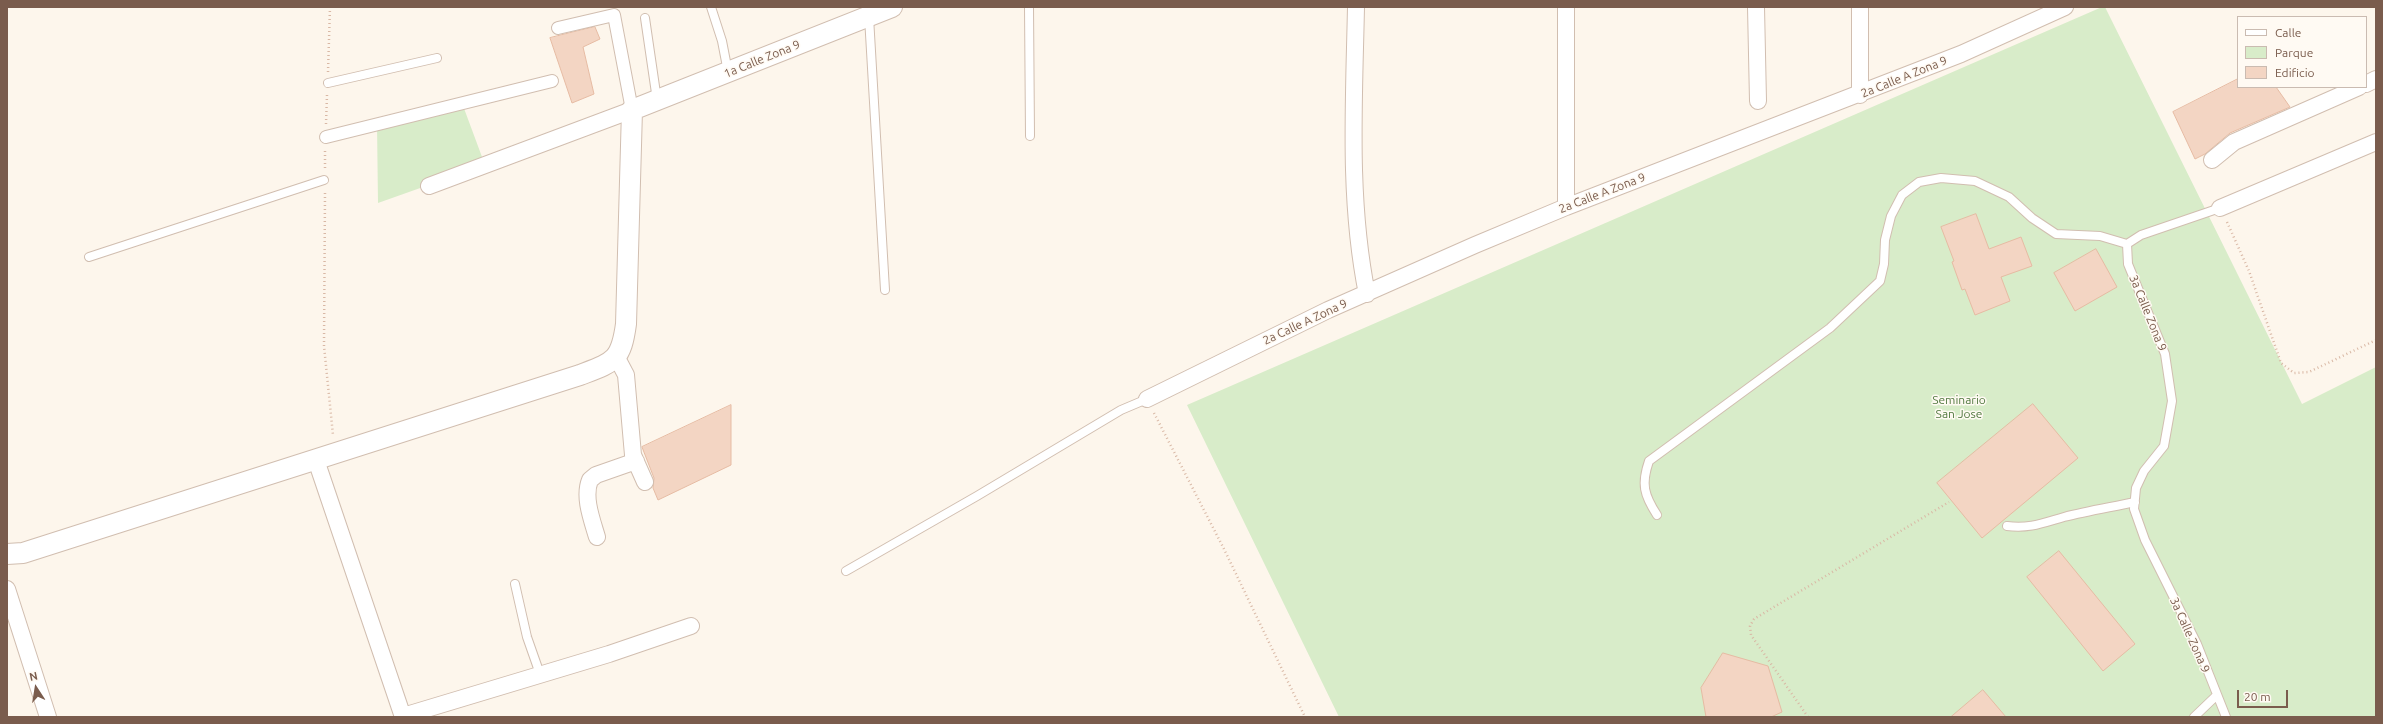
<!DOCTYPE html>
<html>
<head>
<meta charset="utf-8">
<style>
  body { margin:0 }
  #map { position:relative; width:2383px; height:724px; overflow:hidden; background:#fdf6ec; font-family:Ubuntu,sans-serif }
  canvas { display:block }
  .frame { position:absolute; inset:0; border:8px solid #7a5c4d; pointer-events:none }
  .legend { position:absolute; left:2237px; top:16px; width:130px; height:72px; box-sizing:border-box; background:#fffaf3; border:1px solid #cabbb1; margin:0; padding:5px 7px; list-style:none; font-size:12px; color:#7a5c4d }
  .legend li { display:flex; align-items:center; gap:8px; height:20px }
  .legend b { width:20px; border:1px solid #cabbb1 }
  .north { position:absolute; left:16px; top:668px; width:40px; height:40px; -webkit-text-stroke:3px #fffaf3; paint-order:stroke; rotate:348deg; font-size:11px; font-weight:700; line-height:16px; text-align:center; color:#7a5c4d }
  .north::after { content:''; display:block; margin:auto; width:14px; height:18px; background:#7a5c4d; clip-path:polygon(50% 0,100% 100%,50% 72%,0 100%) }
  .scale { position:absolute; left:2237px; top:690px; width:51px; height:18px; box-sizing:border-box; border:2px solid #7a5c4d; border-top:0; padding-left:5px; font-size:12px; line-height:14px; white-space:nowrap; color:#7a5c4d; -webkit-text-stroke:3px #fffaf3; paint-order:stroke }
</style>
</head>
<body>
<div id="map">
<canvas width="2383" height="724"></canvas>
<div class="frame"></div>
<ul class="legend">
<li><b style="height:5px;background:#fff"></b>Calle</li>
<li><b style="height:11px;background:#d8ecc9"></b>Parque</li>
<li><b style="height:11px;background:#f3d5c3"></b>Edificio</li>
</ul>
<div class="north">N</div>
<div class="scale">20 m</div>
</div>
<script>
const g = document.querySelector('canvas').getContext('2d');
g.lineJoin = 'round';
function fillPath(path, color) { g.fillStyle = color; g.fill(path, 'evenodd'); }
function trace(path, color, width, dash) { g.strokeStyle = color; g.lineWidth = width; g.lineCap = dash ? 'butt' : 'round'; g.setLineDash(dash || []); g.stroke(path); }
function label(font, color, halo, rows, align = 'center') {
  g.font = font + ' Ubuntu,sans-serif'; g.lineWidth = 3; g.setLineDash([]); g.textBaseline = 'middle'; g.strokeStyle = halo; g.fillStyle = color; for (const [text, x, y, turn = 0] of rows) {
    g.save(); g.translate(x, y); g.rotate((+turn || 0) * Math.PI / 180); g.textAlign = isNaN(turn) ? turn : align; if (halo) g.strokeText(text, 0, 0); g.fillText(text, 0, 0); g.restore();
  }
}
fillPath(new Path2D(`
  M2102,7h3l197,397 74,-37v350h-1037l-152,-312z
  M462,103l23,62 -107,38 -1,-79z`), '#d8ecc9');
const building = new Path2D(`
  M595,27l5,12 -17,8 11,47 -22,9 -22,-65z
  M2238,79v8h38l14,20 -60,26 -25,21 -10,5 -22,-47z
  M1976,214l13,35 32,-12 11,29 -31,11 9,24 -35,14 -10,-26 -3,1 -10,-28 2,-1 -13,-34z
  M2096,249l21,38 -42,24 -21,-38z
  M2033,404l45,54 -96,80 -45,-55z
  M731,405v60l-73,35 -5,-12 1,-10 -12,-31z
  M2059,551l76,93 -32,27 -76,-94z
  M1723,653l45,13 14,46 -11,5h-65l-5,-29z
  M1983,690l23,27h-55z`);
fillPath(building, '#f3d5c3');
trace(building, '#e6bba3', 1);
const service = new Path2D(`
  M711,7l11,34 6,31
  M1029,7l1,129
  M869,17l16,273
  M645,18l12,82
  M328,83l109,-25
  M2220,208l-79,27 -14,9 1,20 37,90 7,47 -8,45 -20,25 -8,17 -2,21 11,31 52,104 29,73
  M89,257l235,-77
  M1657,515c-13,-20 -16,-31 -8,-54l181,-133 50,-47 4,-17 1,-24 6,-24 11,-21 17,-13 22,-4 34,3 34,16 23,21 24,16 44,2 27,8
  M2007,526c22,3 36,-3 57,-9 23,-6 48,-10 71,-15
  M846,571l131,-75 144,-86 26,-11
  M515,584l12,53 13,37
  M2194,717l22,-21`);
const pedestrian = new Path2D(`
  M558,28l56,-13 18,95
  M326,137l226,-56`);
const minor = new Path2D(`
  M1356,7c-2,96 -8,193 11,287
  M1566,7v200
  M1756,7l2,94
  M2366,84l10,-5
  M1860,95v-88
  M2212,160l22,-18 125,-55
  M429,186l203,-76
  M2220,208l156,-66
  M617,358l9,17 7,80 12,27
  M1147,399l181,-89 147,-65 91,-38 395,-153 104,-47
  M316,460l87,257
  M597,537c-5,-17 -14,-40 -7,-57l6,-5 40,-14
  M7,589l41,128
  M403,716l206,-62 82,-28`);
const tertiary = new Path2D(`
  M7,554l16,-1 557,-178c34,-13 41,-14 46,-51l6,-214 260,-103`);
trace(service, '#d1beb0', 10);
trace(pedestrian, '#d1beb0', 14);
trace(minor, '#d1beb0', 18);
trace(tertiary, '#d1beb0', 22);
trace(new Path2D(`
  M328,72l2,-65
  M326,124l1,-29
  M325,168v-17
  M325,193l-1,153 9,89
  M2227,222l22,49 32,92 13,10 15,-1 67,-32
  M1154,413l70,136 81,168
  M1808,717l-57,-82 -1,-9 4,-7 195,-117`), '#d9b8a5', 2.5, [1, 3]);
trace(service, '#fff', 8);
trace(pedestrian, '#fff', 12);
trace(minor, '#fff', 16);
trace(tertiary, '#fff', 20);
label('12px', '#7a5c4d', '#fffaf3', [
  ["1a Calle Zona 9",762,59,-22],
  ["2a Calle A Zona 9",1904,77,-22],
  ["2a Calle A Zona 9",1602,193,-21],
  ["3a Calle Zona 9",2148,313,68],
  ["2a Calle A Zona 9",1305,322,-25],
  ["3a Calle Zona 9",2190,635,66]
]);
label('12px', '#537a41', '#fffaf3', [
  ["Seminario",1959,400],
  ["San Jose",1959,414]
]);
</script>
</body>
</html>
